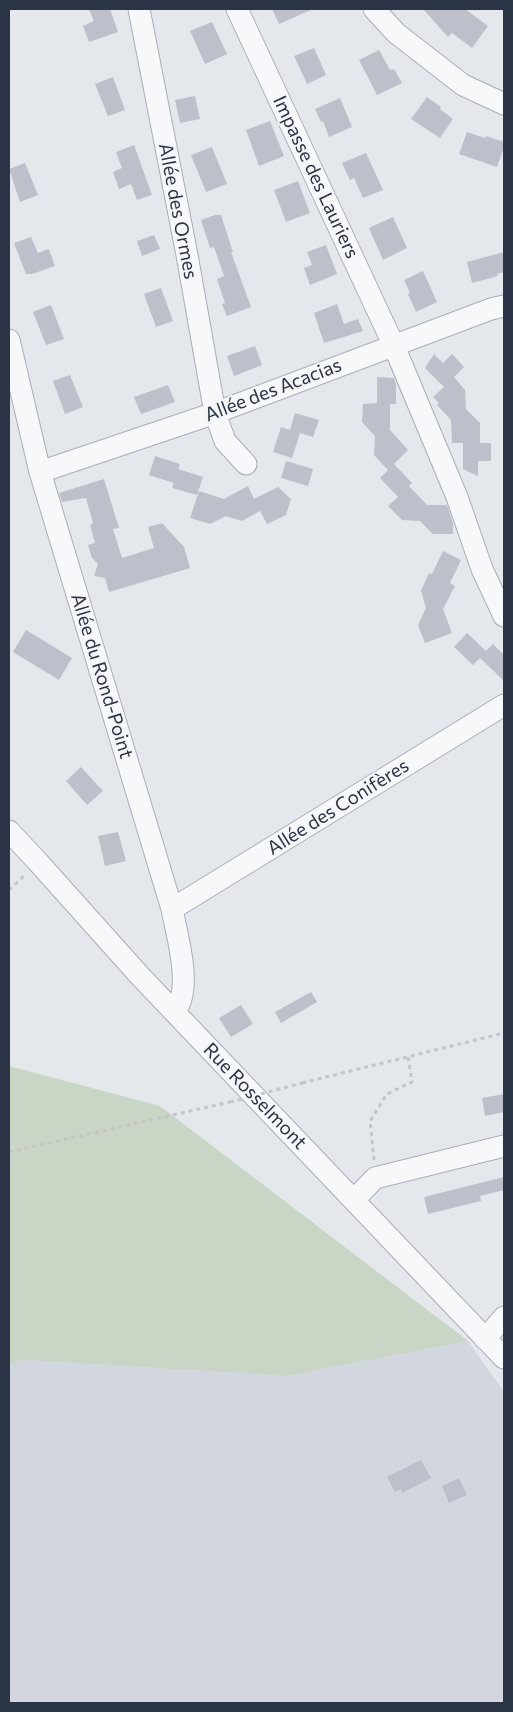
<!DOCTYPE html>
<html>
<head>
<meta charset="utf-8">
<style>
  body { margin:0 }
  #map { position:relative; width:513px; height:1712px; overflow:hidden; background:#e4e7ec; font-family:Commissioner,sans-serif }
  canvas { display:block }
  .frame { position:absolute; inset:0; border:10px solid #2b3445; pointer-events:none }
</style>
</head>
<body>
<div id="map">
<canvas width="513" height="1712"></canvas>
<div class="frame"></div>
</div>
<script>
const g = document.querySelector('canvas').getContext('2d');
g.lineJoin = 'round';
function fillPath(path, color) { g.fillStyle = color; g.fill(path, 'evenodd'); }
function trace(path, color, width, dash) { g.strokeStyle = color; g.lineWidth = width; g.lineCap = dash ? 'butt' : 'round'; g.setLineDash(dash || []); g.stroke(path); }
function label(font, color, halo, rows, align = 'center') {
  g.font = font + ' Commissioner,sans-serif'; g.lineWidth = 4; g.setLineDash([]); g.textBaseline = 'middle'; g.strokeStyle = halo; g.fillStyle = color; for (const [text, x, y, turn = 0] of rows) {
    g.save(); g.translate(x, y); g.rotate((+turn || 0) * Math.PI / 180); g.textAlign = isNaN(turn) ? turn : align; if (halo) g.strokeText(text, 0, 0); g.fillText(text, 0, 0); g.restore();
  }
}
fillPath(new Path2D(`
  M468,1341l36,51v311h-495v-337l12,-6 267,16z`), '#d2d6de');
fillPath(new Path2D(`
  M9,1066l151,40 308,235 -180,35 -267,-16 -12,6z`), '#c9d6c5');
fillPath(new Path2D(`
  M89,9h21l8,23 -29,10 -6,-16 11,-5z
  M272,9h41l-34,15z
  M423,9h42l23,17 -16,22 -20,-15 -4,4z
  M212,22l15,32 -22,10 -15,-33z
  M314,48l12,27 -19,9 -13,-28z
  M379,50l11,20 4,-1 8,14 -25,12 -18,-35z
  M113,77l12,33 -17,6 -13,-32z
  M195,96l5,23 -20,4 -5,-23z
  M427,97l14,10 -1,2 13,10 -13,19 -29,-19z
  M340,98l12,29 -23,10 -6,-16 -2,1 -6,-13z
  M270,121l14,35 -25,10 -13,-36z
  M467,132l18,6 1,-2 18,6v5l-7,20 -38,-13z
  M134,145l18,50 -15,5 -6,-16 -12,5 -6,-17 9,-4 -6,-16z
  M212,147l15,37 -21,8 -15,-37z
  M366,153l17,37 -20,8 -9,-20 -4,2 -8,-17z
  M25,163l13,32 -18,7 -11,-33z
  M298,181l12,32 -24,9 -12,-32z
  M215,215h6l12,37h-2l20,55 -24,9 -5,-12 3,-1 -8,-24 7,-3 -10,-29 -4,1 -9,-28z
  M393,217l14,31 -24,12 -14,-32z
  M154,235l6,14 -18,7 -5,-15z
  M31,237l7,16 11,-4 6,17 -23,8h-6l-12,-31z
  M326,245l11,29 -27,11 -6,-17 8,-3 -5,-13z
  M504,252v20l-7,2 1,2 -26,7 -5,-21z
  M423,271l14,31 -21,10 -8,-18 2,-1 -6,-13z
  M161,288l12,33 -17,6 -12,-33z
  M337,304l7,20 14,-5 5,12 -39,12 -10,-30z
  M51,305l13,34 -18,6 -13,-33z
  M255,346l7,19 -28,11 -7,-20z
  M434,354l9,9 9,-9 12,13 -10,10 11,13 1,19 14,14v20h11v18h-13v15l-15,-7v-26h-11l-1,-23 -14,-15 2,-2 -6,-6 11,-10 -19,-19z
  M70,375l13,32 -18,7 -12,-33z
  M377,377l17,1 2,6v20h-6v26l18,20 -20,20 -14,-15 1,-19 -13,-14 1,-18 14,-1z
  M168,385l7,17 -34,12 -7,-17z
  M295,413l24,7 -6,17 -23,-7z
  M281,427l19,6 -8,25 -19,-6z
  M155,456l25,8 -2,5 25,8 -6,18 -25,-7 2,-5 -25,-8z
  M286,461l27,8 -5,17 -27,-8z
  M394,464l18,19 -3,3 18,19h20l6,18v11h-20l-13,-13 -18,-1 -14,-14 10,-9 -18,-19z
  M104,479l15,49 -6,1 9,29 32,-10 -6,-21 14,-4 22,24 6,21 -81,24 -4,-14 -11,-2 4,-12 -6,-6 -4,-13 7,-2 -5,-18 3,-2 -7,-25 -24,4 -3,-9z
  M248,486l6,13 24,-12 13,12 -5,16 -19,9 -7,-13 -18,10 -16,-5 -16,8 -20,-6 9,-27 25,8z
  M443,551l18,9 -11,23 5,3 -12,23 9,24 -27,10 -7,-18 8,-17 -5,-17 8,-18 3,1z
  M26,630l46,28 -13,22 -46,-28z
  M467,633l19,18 7,-7 11,11v26l-24,-23 -7,7 -19,-18z
  M81,767l22,24 -16,14 -21,-24z
  M118,832l8,29 -21,5 -7,-30z
  M311,992l6,10 -36,21 -6,-11z
  M241,1005l12,19 -22,13 -12,-19z
  M504,1094v18l-19,4 -3,-18z
  M504,1177v13l-24,6 1,5 -53,13 -4,-17z
  M421,1460l10,18 -29,15 -1,-4 -6,3 -8,-15z
  M459,1478l8,17 -18,8 -7,-17z`), '#bbc0ca');
const minor = new Path2D(`
  M139,9l48,246 28,158 10,28 21,23
  M237,9l157,337 63,151 25,72 22,47
  M374,9l22,24 67,52 41,19
  M9,340l31,132 132,437c5,27 21,80 3,102
  M40,472l175,-59 276,-104 13,-3
  M9,831l29,31 102,114 364,382
  M172,909l332,-204
  M354,1200l21,-22 129,-32
  M485,1339l19,-22`);
trace(minor, '#a9aeb7', 23);
trace(new Path2D(`
  M9,890l16,-15
  M302,1083l202,-50
  M9,1152l221,-50
  M374,1160l-4,-39 17,-27 25,-12 -4,-25`), '#c2c5cb', 3, [4, 4]);
trace(minor, '#f7f8fa', 21);
trace(new Path2D(`
  M230,1102l72,-19`), '#c2c5cb', 3, [4, 4]);
label('19px', '#2b3445', '#f4f6f9', [
  ["Impasse des Lauriers",316,177,65],
  ["Allée des Ormes",178,211,79],
  ["Allée des Acacias",273,390,-21],
  ["Allée du Rond-Point",102,676,73],
  ["Allée des Conifères",338,807,-32],
  ["Rue Rosselmont",255,1096,46]
]);
</script>
</body>
</html>
